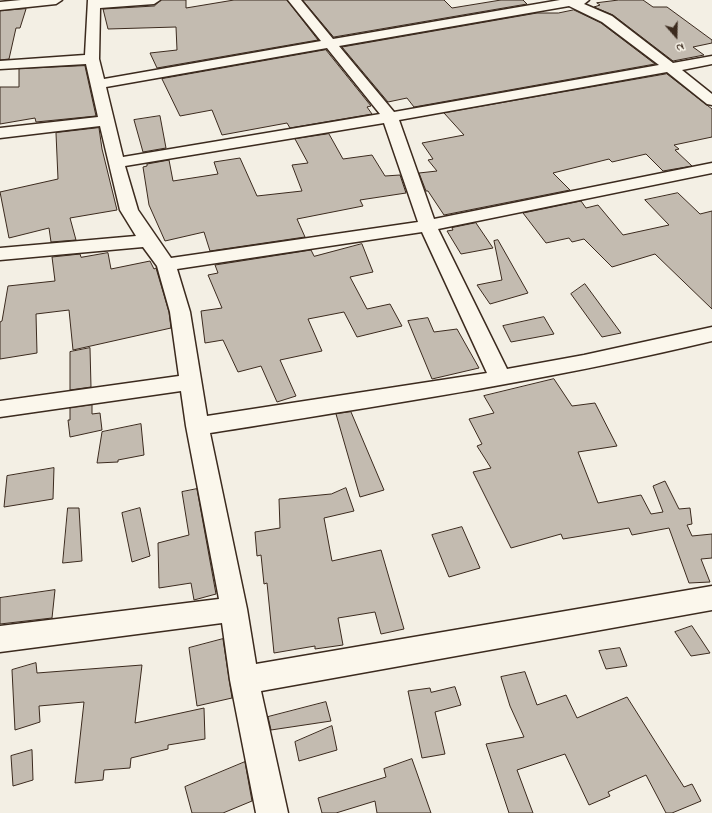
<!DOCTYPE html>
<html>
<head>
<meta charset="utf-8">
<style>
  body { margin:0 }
  #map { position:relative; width:712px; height:813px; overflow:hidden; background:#f3efe4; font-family:"Indie Flower",sans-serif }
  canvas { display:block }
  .north { position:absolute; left:656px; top:16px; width:40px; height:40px; -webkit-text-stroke:3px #fbf7ec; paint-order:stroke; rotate:160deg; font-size:11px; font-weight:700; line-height:16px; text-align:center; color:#3b2a1e }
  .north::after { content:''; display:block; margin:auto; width:14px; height:18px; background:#3b2a1e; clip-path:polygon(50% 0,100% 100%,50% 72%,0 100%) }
</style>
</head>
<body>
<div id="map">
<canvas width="712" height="813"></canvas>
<div class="north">N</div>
</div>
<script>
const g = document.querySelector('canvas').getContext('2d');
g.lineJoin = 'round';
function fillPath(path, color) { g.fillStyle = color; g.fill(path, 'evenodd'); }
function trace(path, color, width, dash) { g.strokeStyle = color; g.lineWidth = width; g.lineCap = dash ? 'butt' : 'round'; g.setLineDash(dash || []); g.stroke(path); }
const building = new Path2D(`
  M161,0h25v8l48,-8h53l31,40 -161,28 -7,-15 27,-3 -1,-23 -68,2 -5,-20 51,-3z
  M303,0h141l8,8 49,-8h22l4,4 -193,33z
  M619,0h24l10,7h14l45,33v3l-19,4 11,8 -31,6 -60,-46 -19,-8 6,-2 -3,-2z
  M26,9l-6,19h-4l-7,31 -9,1v-49z
  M574,10l27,13 54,41 -241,43 -7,-9 -19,4 -46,-55 195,-34h21z
  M326,50l45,56 -4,1 5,7 -82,14 -3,-5 -65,12 -10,-25 -32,6 -18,-37z
  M85,66l11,50 -60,6 -1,-4 -35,6v-37h19v-18z
  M667,74l45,35v28l-38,8 5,4 -4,1 17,16 -29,5 -17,-17 -34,8 -3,-3 -56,14 17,17 -126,25 -16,-24h-2l-7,-18 18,-2 -9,-11 5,-1 -11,-16 42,-8 -20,-22z
  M160,116l6,32 -23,4 -9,-32z
  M99,128l3,21 15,61 -47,8 6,22 -25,2 -2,-14 -40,10 -9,-46 58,-13 -2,-46z
  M329,134l14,25 29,-4 13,21 15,-1 6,18 -46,7 3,6 -66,13 8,18 -95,14 -6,-19 -39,9 -16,-36 -6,-38 4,-1v-2l22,-4 4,21 45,-7 -4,-12 26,-4 17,38 45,-5 -10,-26 16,-2 -13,-24z
  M678,193l22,21 12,-3v98l-57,-55 -43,13 -28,-28 -12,3 -3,-4 -23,5 -23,-30 58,-12 5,7 12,-3 25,30 46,-10 -24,-25z
  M476,223l17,25 -32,6 -14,-23 6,-1 -1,-2z
  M498,240l30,53 -38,11 -13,-19 25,-5 -8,-39z
  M362,244l11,28 -23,5 17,32 23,-5 12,22 -45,11 -13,-25 -36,7 14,32 -42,9 16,36 -19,6 -16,-36 -23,6 -15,-32 -18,3 -4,-32 21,-3 -14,-33 10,-2 -3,-8 96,-15 3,6z
  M108,253l3,16 39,-8 4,8 2,-1 13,44 2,16 -98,22 -4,-40 -33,4 1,39 -37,6v-37l2,-1 6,-35 47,-5 -3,-24 28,-3 1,3z
  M585,284l36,49 -19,4 -31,-43z
  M544,317l10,17 -43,8 -8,-16z
  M428,318l6,14 23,-3 22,39 -47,11 -24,-58z
  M90,348l1,39 -21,3v-38z
  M554,379l18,27 23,-3 22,43 -39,6 20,51 43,-8 10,19 12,-2 -10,-26 12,-5 14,28 11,-1 2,16 -5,1 5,11 20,-2v24l-11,1 9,23 -21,1 -20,-55 -37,7 -3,-7 -66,11 -2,-5 -50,14 -38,-76 18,-4 -14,-22 5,-2 -13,-25 25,-6 -10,-17z
  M92,405v9l8,-1 2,17 -32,7 -2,-17h2v-12z
  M351,412l33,78 -24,7 -24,-83z
  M141,424l3,31 -26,5v2l-21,1 5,-31z
  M54,468l-1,31 -49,8 3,-31z
  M346,488l8,23 -30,7 8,43 49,-11 23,79 -23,5 -6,-22 -37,6 5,27 -28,4v-3l-41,7 -7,-70 -3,1 -3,-29 -4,1 -2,-24 25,-4 -1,-29 52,-5z
  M197,489l19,105 -22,6 -3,-17 -32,5 -1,-45 31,-8 -7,-43z
  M68,508h11l3,53 -19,2z
  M140,508l10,48 -18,6 -10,-49z
  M462,527l18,41 -31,9 -17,-42z
  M55,590l-3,28 -52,6v-26z
  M692,626l18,27 -19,3 -16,-24z
  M223,639l9,59 -35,8 -8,-58z
  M620,648l7,18 -21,3 -7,-18z
  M36,663l1,10 105,-8 -7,58 69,-15 1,31 -37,6v4l-37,9 -1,10 -26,2 -1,10 -28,3 9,-81 -45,4 1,16 -25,8 -3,-60z
  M525,672l12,33 29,-10 11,23 50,-21 57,90 8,-3 9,17 -29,12h-6l-20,-38 -38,17 2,4 -21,9 -24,-51 -48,16 16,43h-24l-23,-69 38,-7 -14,-31 -9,-29z
  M455,687l6,18 -26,7 10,42 -23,4 -14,-67 22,-3 1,4z
  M326,702l5,19 -60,9 -3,-13z
  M332,726l5,24 -38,11 -4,-19z
  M32,750l1,30 -20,6 -2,-30z
  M412,759l19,54h-54l-2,-12 -39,12h-14l-4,-15 68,-21 -2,-8z
  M245,762l7,39 -29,12h-31l-7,-26z`);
fillPath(building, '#c3bbb0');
trace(building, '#3b2a1e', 1);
const minor = new Path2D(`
  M21,0h41l-6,4 -56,6v-8z
  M88,0h72l-6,4 -54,4 -1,51 5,20 217,-38 -33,-41h13l32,39 227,-39h29l-5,4 28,12 61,47 39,-7v8l-30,6 30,24v11l-5,-1 -40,-32 -268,48 35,99 278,-56v10l-274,56 69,140 77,-14 128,-28v14c-166,40 -334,65 -502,92l37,176 9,55 456,-78v24l-451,81 27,122h-32l-26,-133 -8,-57 -222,29v-26l219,-27 -33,-173 -5,-35 -181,26v-16l179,-25 -9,-64 -13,-46 -14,-19 -143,13v-12l136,-12 -16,-26 -20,-84 -100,12v-10l98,-11 -12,-53 -86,5v-8l85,-6zM569,6l33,16 57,43 -265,47 -55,-66zM327,48l53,66 -257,43 -17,-70zM384,123l34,99 -247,36 -33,-48 -13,-44zM422,232l65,141 -280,43 -17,-104 -13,-43z`);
trace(minor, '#3b2a1e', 3);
fillPath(minor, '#fbf7ec');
</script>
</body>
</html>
